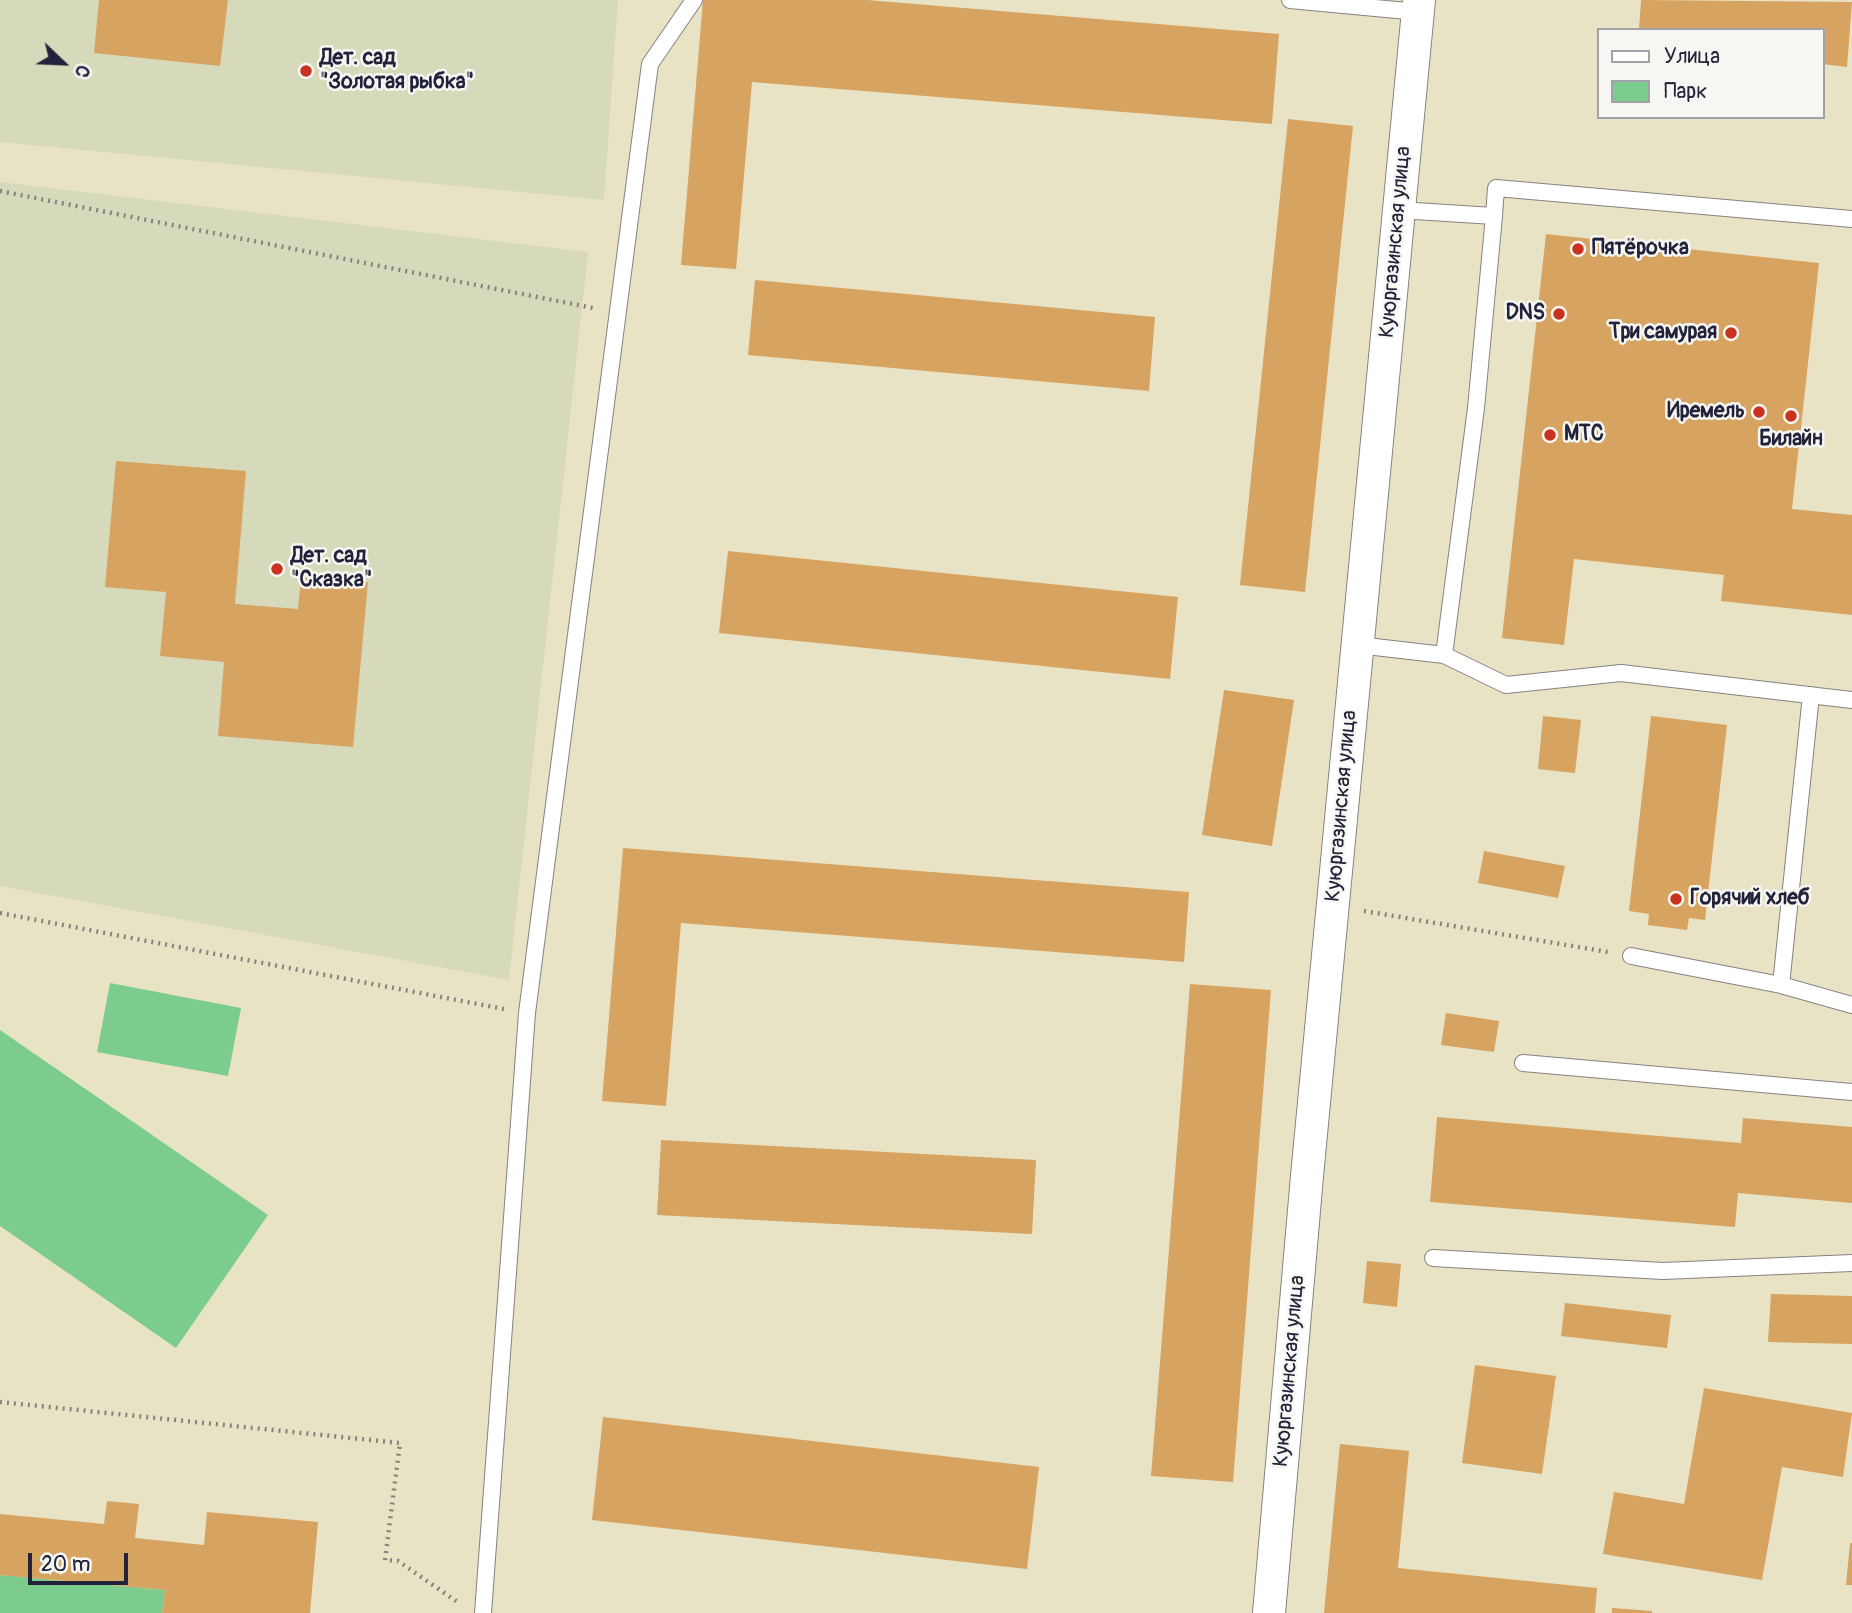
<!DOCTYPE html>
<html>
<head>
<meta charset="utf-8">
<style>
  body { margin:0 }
  #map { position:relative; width:1852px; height:1613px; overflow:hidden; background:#e9e3c5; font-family:Pangolin,sans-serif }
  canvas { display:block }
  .legend { position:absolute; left:1597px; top:28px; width:228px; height:91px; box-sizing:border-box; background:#f6f6f2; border:2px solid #a1a1a9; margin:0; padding:9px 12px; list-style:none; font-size:21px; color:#22223b }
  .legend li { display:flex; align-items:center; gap:14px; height:35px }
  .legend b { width:35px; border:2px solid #a1a1a9 }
  .north { position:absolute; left:28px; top:28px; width:70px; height:70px; -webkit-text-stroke:5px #f6f6f2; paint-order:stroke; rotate:113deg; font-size:19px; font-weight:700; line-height:28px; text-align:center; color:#22223b }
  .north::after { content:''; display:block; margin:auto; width:24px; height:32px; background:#22223b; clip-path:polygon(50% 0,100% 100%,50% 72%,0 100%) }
  .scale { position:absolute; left:28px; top:1553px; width:100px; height:32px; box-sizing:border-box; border:4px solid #22223b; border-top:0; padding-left:9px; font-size:21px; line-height:24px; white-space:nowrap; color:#22223b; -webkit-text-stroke:5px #f6f6f2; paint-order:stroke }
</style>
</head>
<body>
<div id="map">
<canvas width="1852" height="1613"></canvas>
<ul class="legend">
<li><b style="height:9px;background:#fff"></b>Улица</li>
<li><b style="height:19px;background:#7ccc8d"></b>Парк</li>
</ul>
<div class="north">С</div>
<div class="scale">20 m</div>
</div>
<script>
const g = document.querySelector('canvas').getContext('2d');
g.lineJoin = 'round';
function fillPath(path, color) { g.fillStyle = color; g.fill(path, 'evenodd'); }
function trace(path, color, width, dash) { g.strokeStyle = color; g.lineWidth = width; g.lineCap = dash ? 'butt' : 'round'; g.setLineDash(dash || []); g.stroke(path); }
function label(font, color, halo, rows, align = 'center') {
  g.font = font + ' Pangolin,sans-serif'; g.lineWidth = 5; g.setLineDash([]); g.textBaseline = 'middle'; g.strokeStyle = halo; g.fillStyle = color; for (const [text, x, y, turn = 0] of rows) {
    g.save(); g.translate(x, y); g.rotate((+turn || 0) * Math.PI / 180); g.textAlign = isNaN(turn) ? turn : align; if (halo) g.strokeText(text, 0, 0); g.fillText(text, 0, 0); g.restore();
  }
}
fillPath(new Path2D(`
  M0,0h618l-14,200 -604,-58z
  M0,182l588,70 -79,728 -509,-94z`), '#d7daba');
fillPath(new Path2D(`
  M110,983l131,25 -13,68 -131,-24z
  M0,1030l268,185 -92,133 -176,-122z
  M0,1575l165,15 -3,23h-162z`), '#7ccc8d');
fillPath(new Path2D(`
  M99,0h129l-8,66 -126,-13z
  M703,0h164l412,34 -7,90 -520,-42 -16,187 -55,-4z
  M1641,0l211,2 -5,65 -25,-3v-34h-183z
  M1288,119l65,7 -48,466 -65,-7z
  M1546,234l273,29 -27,246 60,6v100l-131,-14 3,-26 -150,-16 -10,86 -62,-7z
  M755,280l400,37 -6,74 -401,-36z
  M116,461l130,10 -11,133 63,5 3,-32 67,5 -15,165 -135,-11 6,-74 -64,-6 6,-64 -61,-5z
  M728,551l450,46 -8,82 -451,-46z
  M1224,690l70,10 -22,146 -70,-11z
  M1543,716l38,4 -6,53 -37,-4z
  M1651,716l76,9 -22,195 -16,-2 -2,12 -39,-5 1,-11 -20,-3z
  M623,848l566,44 -5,70 -503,-39 -15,183 -64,-5z
  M1484,851l81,15 -7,32 -80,-15z
  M1190,984l81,6 -38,492 -82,-6z
  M1446,1013l53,8 -5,31 -53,-7z
  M1437,1117l304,26 2,-25 109,9v76l-114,-10 -3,34 -305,-25z
  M661,1140l375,20 -4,74 -375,-19z
  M1367,1261l34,3 -4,43 -34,-4z
  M1771,1294l81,2v48l-84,-2z
  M1565,1303l106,12 -4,33 -106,-12z
  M1475,1365l81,11 -14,98 -80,-11z
  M1704,1388l148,25 -9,64 -61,-10 -20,113 -159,-26 11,-62 70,12z
  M603,1417l436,50 -12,102 -435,-49z
  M1340,1444l69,7 -11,117 199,20 -2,25h-271z
  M107,1501l32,3 -4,34 69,7 3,-33 111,10 -8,91h-148l3,-23 -165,-15v-61l104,10z
  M1850,1543h2v42h-6z
  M1612,1608l40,3v2h-40z`), '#d6a360');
const lane = new Path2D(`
  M1290,0l128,12
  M1399,210l95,6 2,-28 356,31
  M1358,645l86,10 62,30 115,-12 231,27
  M1444,655l32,-247 18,-192
  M1811,695l-30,290 71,20
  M1631,956l150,29
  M1523,1063l329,29
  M1433,1258l230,13 189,-8
  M483,1613l44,-600 123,-949 44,-64`);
const street = new Path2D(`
  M1269,1613l38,-437 112,-1176`);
trace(lane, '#868280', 18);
trace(street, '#868280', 34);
trace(new Path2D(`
  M0,191l593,117
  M1364,911l244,41
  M0,913l504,96
  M0,1402l400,41 -15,117 13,1 61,42`), '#868280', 4.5, [2, 5]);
trace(lane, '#fff', 16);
trace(street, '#fff', 32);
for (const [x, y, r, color] of [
  [306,71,7,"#c8321e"],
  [1578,249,7,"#c8321e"],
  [1559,314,7,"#c8321e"],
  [1731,333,7,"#c8321e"],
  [1759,412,7,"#c8321e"],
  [1791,416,7,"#c8321e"],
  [1550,435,7,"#c8321e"],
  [277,569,7,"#c8321e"],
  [1676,899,7,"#c8321e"]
]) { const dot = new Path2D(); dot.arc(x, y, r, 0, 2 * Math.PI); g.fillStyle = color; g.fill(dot); trace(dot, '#f6f6f2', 2.5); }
label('bold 21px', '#22223b', '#f6f6f2', [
  ["Дет. сад",320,59],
  ["\"Золотая рыбка\"",320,83],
  ["Пятёрочка",1592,249],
  ["DNS",1545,314,"right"],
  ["Три самурая",1717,333,"right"],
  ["Иремель",1745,412,"right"],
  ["МТС",1564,435],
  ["Билайн",1791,440,"center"],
  ["Дет. сад",291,557],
  ["\"Сказка\"",291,581],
  ["Горячий хлеб",1690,899]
], 'left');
label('21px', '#22223b', '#f6f6f2', [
  ["Куюргазинская улица",1396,242,-85],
  ["Куюргазинская улица",1342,806,-85],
  ["Куюргазинская улица",1290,1371,-85]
]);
</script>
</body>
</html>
